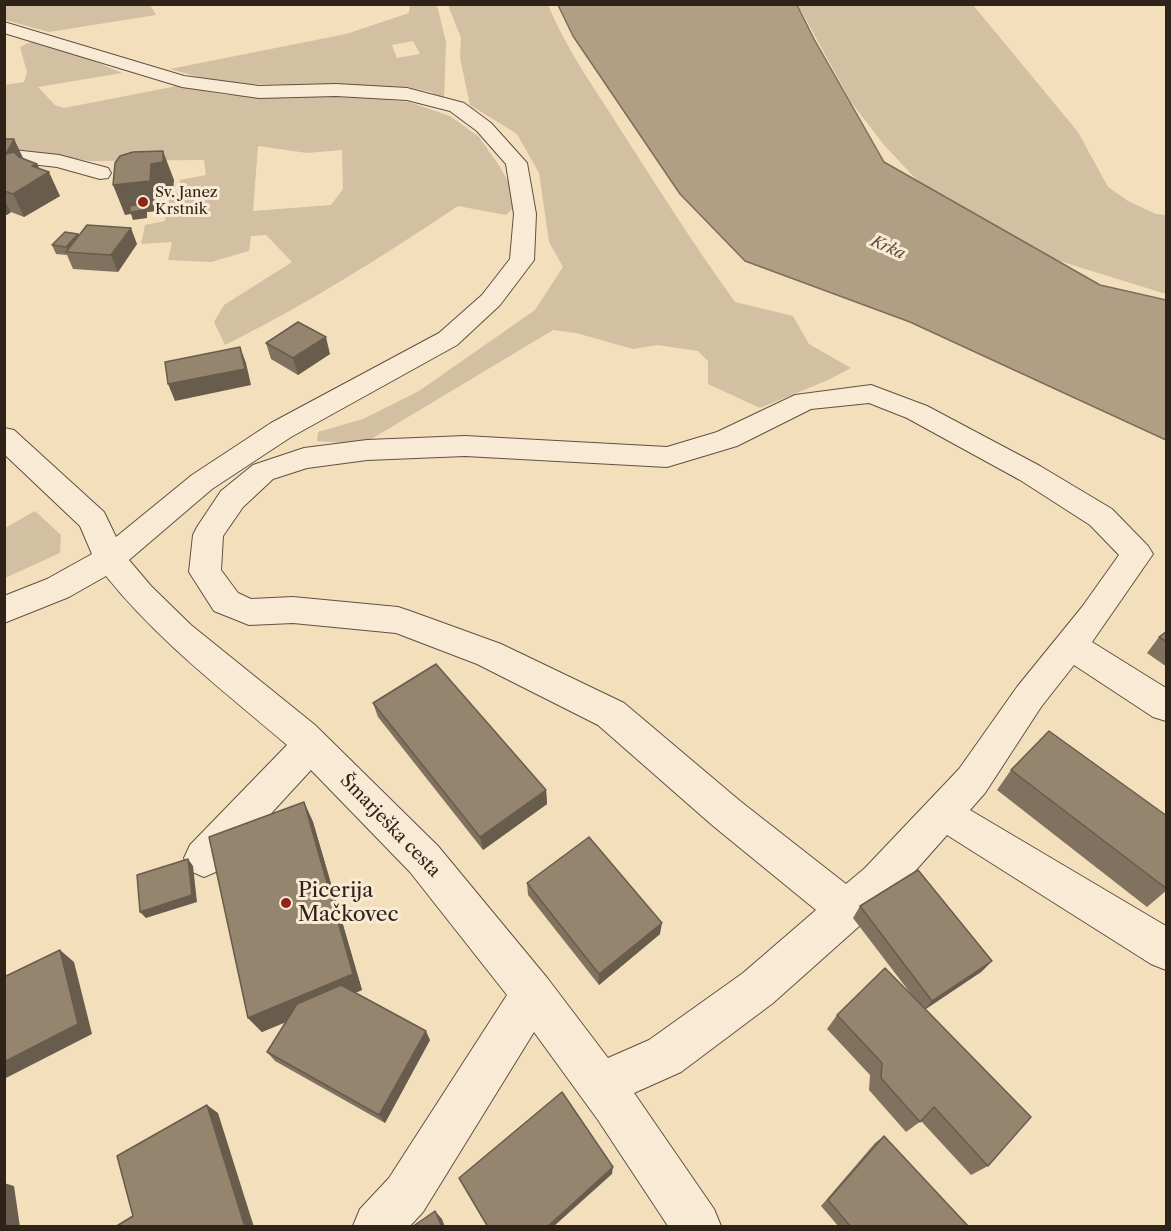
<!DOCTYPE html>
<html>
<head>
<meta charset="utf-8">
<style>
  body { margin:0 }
  #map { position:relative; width:1171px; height:1231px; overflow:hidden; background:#f4dfbd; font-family:"Libre Caslon Text",serif }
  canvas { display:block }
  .frame { position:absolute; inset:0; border:6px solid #2f2218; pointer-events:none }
</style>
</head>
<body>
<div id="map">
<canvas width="1171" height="1231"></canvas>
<div class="frame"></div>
</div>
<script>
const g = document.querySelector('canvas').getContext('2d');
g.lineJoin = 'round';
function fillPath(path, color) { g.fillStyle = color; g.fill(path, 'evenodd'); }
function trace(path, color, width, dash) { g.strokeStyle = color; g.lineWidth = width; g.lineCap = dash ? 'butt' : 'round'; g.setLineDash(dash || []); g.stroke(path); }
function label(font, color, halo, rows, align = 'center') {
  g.font = font + ' "Libre Caslon Text",serif'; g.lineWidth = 6; g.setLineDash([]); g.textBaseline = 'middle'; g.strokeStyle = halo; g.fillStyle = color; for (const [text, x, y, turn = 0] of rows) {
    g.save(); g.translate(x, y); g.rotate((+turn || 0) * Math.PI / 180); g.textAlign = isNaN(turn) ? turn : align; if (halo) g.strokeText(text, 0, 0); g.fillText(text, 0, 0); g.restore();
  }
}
fillPath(new Path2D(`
  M5,4l145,1 6,10 -107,17 -44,-12z
  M410,5h25l3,4 8,33 -2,58 -13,-8 -24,-5 -167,-3 -27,-3 -43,-12 176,-35 63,-21zM413,41l7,13 -23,4 -5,-13z
  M448,5h100c19,46 49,87 76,130 36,56 72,113 111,167l58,14 16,28 42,24 -23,12 -68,28 -52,-24v-23l-10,-10 -41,-6 -24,4 -57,-16 -23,-3 -190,114 -46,-3 1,-9 45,-13 56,-28 116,-81 28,-43 -14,-25 -10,-69 -22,-39 -47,-29 -10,-47 1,-20z
  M798,5h175l105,127 30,55 20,14 28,13 10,1v79l-142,-44 -56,-28 -54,-45 -30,-32 -33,-43z
  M30,42l50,13 42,18 -84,14 17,18 9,3 113,-22 49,9 137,2 46,5 41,14 29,21 21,30 19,35 -13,13 -48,-9c-75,50 -152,99 -233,139l-11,-23 10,-17 68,-43 -26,-27 -15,1 -2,15 -38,11 -43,-2 4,-18 -31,2 4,-19 20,-4 4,-21 9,-8 2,-12 26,-5 -2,-15 -113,1 -86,-11 -1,-65 20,-3 3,-10 -7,-25zM258,146l49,7 35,-3 1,39 -12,16 -78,6z
  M35,511l26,24 -1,18 -55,25v-50z`), '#d3bfa1');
const water = new Path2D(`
  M558,5h239l17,34 70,123 216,123 66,15v140l-256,-118 -165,-61 -65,-67 -107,-158z`);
fillPath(water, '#b19f85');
trace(water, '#7d6d59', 1.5);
const minor = new Path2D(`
  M4,22l180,54 75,10 77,-2 71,4 57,15 27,20 36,40 9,51 -2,46 -34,45 -43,40 -166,92 -79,52 -83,71 22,26 40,39 124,100 123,121 110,133 60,79 41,-18 94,-67 73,-63 -104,-85 -114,-100 -121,-61 -81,-31 -103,-10 -44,2 -35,-14 -25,-39 4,-37 4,-8 24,-36 32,-26 51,-17 63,-8 98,-4 202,11 50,-15 78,-37 76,-10 56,21 113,60 72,43 36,37 5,8 -61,88 74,46v33l-13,-4 -79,-52 -33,42 -56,86 -15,17 196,116v44l-15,-6 -204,-129 -54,61 -120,107 -92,69 -47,21 80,116 7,17h-53l-70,-106 -64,-88 -111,180 -13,14h-57l7,-17 29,-31 118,-183 -97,-123 -99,-102 -93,101 -14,6 -14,-6 -6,-13 6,-13 97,-100c-63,-54 -129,-104 -181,-169l-37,21 -65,26v-27l43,-17 45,-25 -12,-28 -76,-72v-26l10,2 90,82 12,25 76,-62 79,-52 168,-90 43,-38 28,-36 4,-45 -8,-50 -29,-33 -27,-20 -43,-11 -71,-4 -77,2 -77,-11 -178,-54zM869,403l38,15 113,62 70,45 29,30 -37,52 -65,80 -58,82 -94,99 -19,16 -106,-83 -116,-98 -123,-59 -91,-33 -12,-4 -105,-10 -42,2 -13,-6 -17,-23 2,-34 20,-29 30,-28 34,-11 60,-8 98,-4 202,11 70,-21 74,-37z
  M4,149l55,6 49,13 3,5 -3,5 -8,1 -43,-12 -53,-6z`);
trace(minor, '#605141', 2);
fillPath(minor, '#f8ead4');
fillPath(new Path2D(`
  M4,139h10l9,20 14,5 2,5 21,27 -36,21 -13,-5 -4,3 -3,-1z
  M78,234l1,2 58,8 -19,28 -45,-3 -6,-14 -11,-1 -4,-9z
  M266,343l64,11 -32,21 -27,-16z
  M1167,631v36l-20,-14 12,-16z
  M373,703l173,87 1,14 -64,46 -105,-133z
  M1011,770l156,46v74l-20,17 -150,-117z
  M304,802l9,20 49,168 -7,3 75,47 -45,83 -110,-62 -8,-9 19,-30 -24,10 -14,-14z
  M527,883l133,51 -61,51 -71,-90z
  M860,906l132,55 -11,11 -56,37 63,157 -17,9 -50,-54 -15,11 -37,-42 1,-15 -43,-46 10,-14 74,-21 -58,-76z
  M884,1136l85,91h-130l-18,-21 54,-63z`), '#80725f');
fillPath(new Path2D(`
  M14,139l11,23 -19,-8z
  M163,151l11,29 -1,12 -12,1 -1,18 -13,1v6l-14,2 -2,-6 -6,1 -12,-30z
  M37,164l6,12 6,-4 11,24 -36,21 -11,-23 19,-28z
  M4,200l7,12 -4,3 -3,-5z
  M131,228l6,16 -19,28 -7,-17z
  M78,234l4,8 -13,11 -3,-6z
  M326,337l4,17 -32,21 -5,-17z
  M240,347l6,16 5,22 -76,16 -7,-17z
  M546,790l1,14 -64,46 -3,-13z
  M304,802l9,20 49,168 -100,42 -14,-14z
  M188,859l5,7 4,36 -51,16 -6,-6z
  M662,923l-2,11 -61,51v-11z
  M60,950l14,12 18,72 -88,45v-17z
  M992,961l-11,11 -58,39 9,-10z
  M426,1031l4,9 -45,83 -6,-8z
  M207,1105l11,8 36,114h-9z
  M613,1167l-1,7 -59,53h-6z
  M4,1183l10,3 6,41h-16z
  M435,1211l7,8 3,8h-3z`), '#685c4d');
const building = new Path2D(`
  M4,139h10l-8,15 8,-2 5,5 18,7 -5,2 17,6 -36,22 -9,-3z
  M163,151v11l-12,2 -1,17 -37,4 2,-22 5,-7 13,-4z
  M144,204v6l-14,2v-6z
  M87,225l44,3 -20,27 -45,-3z
  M65,232l13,2 -12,13 -14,-2z
  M298,322l28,15 -33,21 -27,-15z
  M240,347l5,22 -77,15 -3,-22z
  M1167,631v11l-8,-5z
  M436,664l110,126 -66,47 -107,-134z
  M1049,731l118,85v73l-156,-119z
  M304,802l49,172 -105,44 -39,-181z
  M589,837l73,86 -63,51 -72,-91z
  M188,859l4,36 -52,17 -3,-37z
  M918,870l74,91 -60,40 -72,-95z
  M60,950l18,74 -74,38v-85z
  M885,968l146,149 -43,49 -54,-59 -14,15 -39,-44 1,-15 -45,-48z
  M341,985l85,46 -47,84 -112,-63 30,-48z
  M562,1092l51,75 -66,60h-59l-29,-49z
  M207,1105l38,122h-130l18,-11 -16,-60z
  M884,1136l85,91h-118l-23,-27z
  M435,1211l7,16h-30z`);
fillPath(building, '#95846e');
trace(building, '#685c4d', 1.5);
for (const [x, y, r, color] of [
  [143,202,6,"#8f2418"],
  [286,903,6,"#8f2418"]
]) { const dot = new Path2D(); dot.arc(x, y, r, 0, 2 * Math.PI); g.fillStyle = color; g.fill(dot); trace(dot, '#f8ead4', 2); }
label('15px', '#2f2218', '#f8ead4', [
  ["Sv. Janez",155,193],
  ["Krstnik",155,210]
], 'left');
label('italic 16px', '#5c4e3e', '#f8ead4', [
  ["Krka",888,248,24]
]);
label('18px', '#2f2218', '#f8ead4', [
  ["Šmarješka cesta",390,826,46]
]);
label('21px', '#2f2218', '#f8ead4', [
  ["Picerija",298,891],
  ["Mačkovec",298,915]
], 'left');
</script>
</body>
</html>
